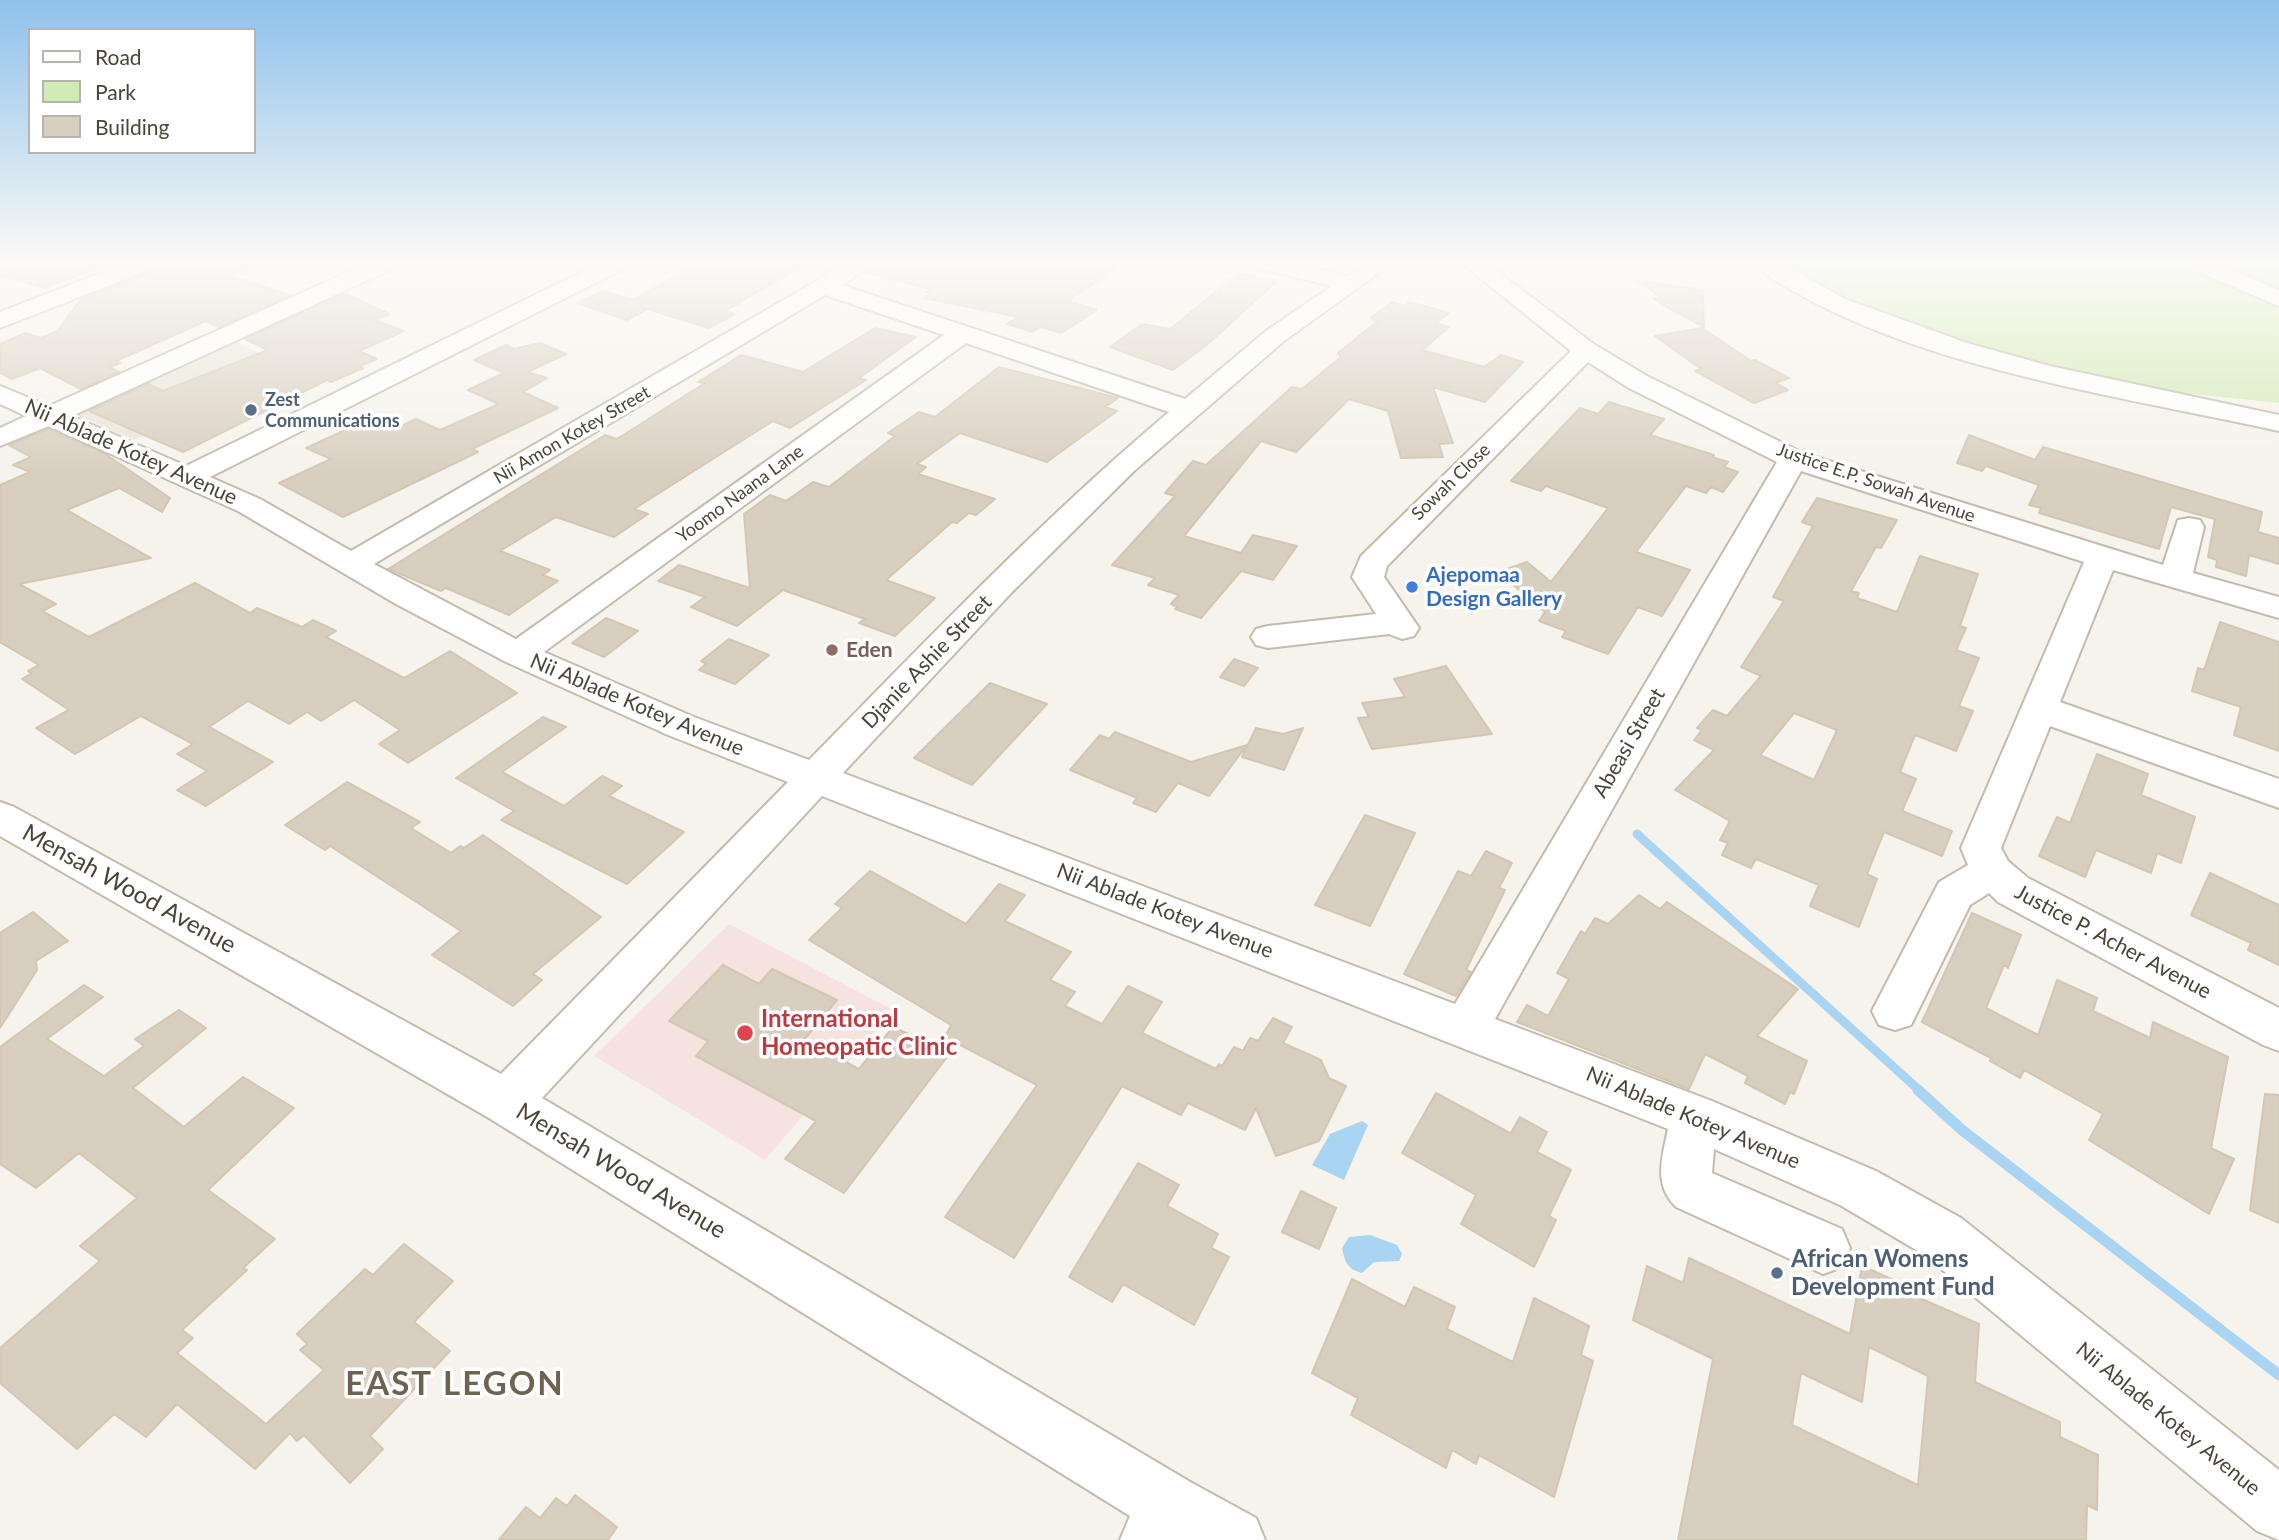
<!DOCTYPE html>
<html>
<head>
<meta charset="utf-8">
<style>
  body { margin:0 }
  #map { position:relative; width:2279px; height:1540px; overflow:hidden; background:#f6f3ec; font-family:Lato,sans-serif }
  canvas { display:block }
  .legend { position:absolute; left:28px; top:28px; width:228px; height:126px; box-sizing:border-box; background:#fff; border:2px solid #b7b4b0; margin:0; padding:9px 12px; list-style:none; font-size:21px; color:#4b4439 }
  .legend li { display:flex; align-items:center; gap:14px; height:35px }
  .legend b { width:35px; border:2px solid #b7b4b0 }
</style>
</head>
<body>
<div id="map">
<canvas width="2279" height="1540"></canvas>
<ul class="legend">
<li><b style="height:9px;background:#fff"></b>Road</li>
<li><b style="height:19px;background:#d2eab5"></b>Park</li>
<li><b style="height:19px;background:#d8cfc1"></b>Building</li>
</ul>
</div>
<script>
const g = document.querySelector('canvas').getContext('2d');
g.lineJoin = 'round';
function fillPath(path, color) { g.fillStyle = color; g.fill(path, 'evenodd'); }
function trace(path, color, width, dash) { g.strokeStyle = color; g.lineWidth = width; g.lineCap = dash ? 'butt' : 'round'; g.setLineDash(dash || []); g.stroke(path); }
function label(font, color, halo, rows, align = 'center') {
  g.font = font + ' Lato,sans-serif'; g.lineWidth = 7; g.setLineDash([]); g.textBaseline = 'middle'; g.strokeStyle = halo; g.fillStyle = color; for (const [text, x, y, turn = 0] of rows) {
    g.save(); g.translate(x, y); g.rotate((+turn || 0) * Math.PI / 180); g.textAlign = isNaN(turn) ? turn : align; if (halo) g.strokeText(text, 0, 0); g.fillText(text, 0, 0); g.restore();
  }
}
fillPath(new Path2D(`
  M236,341l51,27 -153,72 -57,-25z`), '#eae5da');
fillPath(new Path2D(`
  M729,924l164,86 -128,150 -171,-104z`), '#f6e3e0');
fillPath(new Path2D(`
  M1781,262h409l89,39v102l-132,-14 -151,-33 -152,-57z
  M2198,262h81v35z`), '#d2eab5');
fillPath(new Path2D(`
  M1362,1121l6,4 -24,55 -32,-15 18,-31z
  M1370,1235l27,10 5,9 -3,7 -25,1 -12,11c-15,-4 -17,-11 -20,-25l7,-11z`), '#a9d4f2');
trace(new Path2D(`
  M1637,834l283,257`), '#a9d4f2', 9);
trace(new Path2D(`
  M1918,1090l44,40 317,245`), '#a9d4f2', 11);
const building = new Path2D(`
  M0,262h108v2l-64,24 -44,-13z
  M163,262h95l-31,13 63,20 -71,32 -13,-6 -90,40 4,2 -11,4 10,5 -38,17 -41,-21 -28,11 -12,-6v-29l25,-11 16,5 16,-7 24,-32 77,-30z
  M703,262l34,3 6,-3h66l-84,49 10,3 -26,14 -62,-19 -20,11 -50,-17 26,-12 29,9z
  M878,262h247l-57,39 29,9 -36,23 -21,-6 -7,5 -26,-8 11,-7 -94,-19 7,-5 -5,-1 4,-3 -64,-17z
  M1239,273l37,9 -67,61 -36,27 -63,-23 32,-23 28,5z
  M1637,281l66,9 1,37 -44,-24 -6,-4 7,-2z
  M345,293l44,21 -15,6 30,11 -45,20 18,8 -17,7 3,2 -32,14 -4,-2 -144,72 -94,-41 59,-27 15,7 105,-41 -23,-11z
  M1392,302l12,4 6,-4 39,11 -13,10 13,4 -27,23 62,17 17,-12 22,7 -38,40 -52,-15 20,56 -14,1 4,13 -42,1 -13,-47 -39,-12 -53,53 -35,-11 -77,95 57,17 12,-18 44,11 -24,34 -32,-9 -40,47 -26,-9 3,-2 -7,-3 8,-9 -31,-10 7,-7 -43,-13 63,-69 -10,-3 28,-32 13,4 86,-78 10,2 39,-32 -3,-4 40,-32 -8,-3z
  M875,328l41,9 -57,41 7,2 -76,48 -17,-7 -139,88 14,5 -34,23 -58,-20 -56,34 50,19 -7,5 15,6 -49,34 -63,-27 -5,3 -53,-22 217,-134 12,4 88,-56 -7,-1 43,-27 62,17z
  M1702,328l49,33 4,-1 34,18 -14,5 13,7 -34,13 -59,-32 6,-2 -46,-33z
  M540,343l26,11 -39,18 20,6 -24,14 35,16 -86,41 6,3 -135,65 -64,-34 52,-24 -25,-11 70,-32 23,11 17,-8 24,11 59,-26 -31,-14 36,-17 -30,-13 32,-15 8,4z
  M999,367l119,31 -13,9 12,4 -70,51 -87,-29 -43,31 9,3 -8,7 77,25 -19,16 -7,-2 -12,10 -5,-1 -66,58 49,18 -40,38 -36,-13 6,-4 -82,-29 -46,36 -46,-19 14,-10 -47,-16 21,-16 71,23 -6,-74 26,-19 16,6 27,-19 16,5 66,-51 -7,-3 31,-21 16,5z
  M1609,402l55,17 -14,16 64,20 -2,2 16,5 -4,5 14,5 -15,20 -12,-5 -5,6 -20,-7 -50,66 54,18 -28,46 -24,-9 -30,47 -46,-17 4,-6 -27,-10 6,-9 -47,-40 29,-10 24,20 57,-74 -62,-22 -5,5 -30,-10 69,-73 18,6z
  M49,429l55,24 66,45 -8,14 -43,-24 -52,22 84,48 -132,26 37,20 -14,7 47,26 106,-54 55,30 7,-5 45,19 11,-7 23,11 -10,6 78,41 46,-27 67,42 -109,70 -29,-19 21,-14 -46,-30 -33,21 -14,-9 -18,12 -41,-23 -39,26 64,35 -67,44 -29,-16 30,-19 -30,-17 16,-10 -52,-28 -66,38 -39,-26 33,-18 -47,-31 10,-6 -4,-2 11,-6 -39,-23v-157l30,-13 -17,-7 18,-8 -22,-12z
  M1969,435l66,25 8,-13 219,65 -4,20 21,6v26l-30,-9 -3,21 -30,-9 1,-7 -9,-3 7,-38 -44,-12 -12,42 -120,-36 2,-5 -12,-3 10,-20 -53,-19 -4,5 -25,-8z
  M1817,498l80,22 -16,28 -5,-1 -25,44 8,2 -2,5 40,14 23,-56 58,18 -18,52 6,2 -10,22 23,8 -20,48 14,5 -17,40 -41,-16 -15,37 16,7 -14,32 50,20 -10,25 -58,-24 -17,42 10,5 -18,48 -49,-21 9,-21 -63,-26 -5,9 -29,-13 6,-12 -8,-3 10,-19 -55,-31 39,-40 -20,-10 8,-10 -5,-2 16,-18 14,6 34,-40 -20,-9 43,-66 -11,-4 40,-71 -11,-4zM1794,713l43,17 -23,50 -54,-25z
  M606,618l32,13 -34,26 -32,-14z
  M2220,622l59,20v109l-45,-16 7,-28 -49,-16 6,-23 6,2z
  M729,639l40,16 -34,29 -36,-14 7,-6 -5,-3z
  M1234,659l24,9 -14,18 -24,-9z
  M1446,666l46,68 -120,15 -14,-31 11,-1 -7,-14 43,-6 -11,-18z
  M990,683l57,21 -75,81 -58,-27z
  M543,717l23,10 -64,45 62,34 38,-30 20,10 -13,10 75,36 -57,52 -126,-64 13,-9 -58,-33z
  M1256,728l27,6 20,-6 -19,42 -42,-13z
  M1115,732l76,30 56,-17 -38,51 -31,-13 -22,29 -23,-9 4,-5 -67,-28 30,-35 9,4z
  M2097,754l51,20 -7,21 54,22 -14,46 -24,-10 -6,20 -55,-23 -11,27 -46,-21 18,-39 13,6z
  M347,782l73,40 -9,6 40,25 9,-7 4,2 19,-13 118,82 -68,57 9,6 -29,26 -81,-51 29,-24 -131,-85 -5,4 -40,-25z
  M1365,815l50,18 -45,93 -55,-21z
  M1486,851l26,12 -13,25 6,2 -39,80 5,2 -15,24 -52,-22 54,-103 13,5z
  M870,871l96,53 33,-40 26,11 -20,26 66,31 -21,28 25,12 -10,14 37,18 26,-38 34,16 -20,31 74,36 3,-5 3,2 12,-19 9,4 7,-13 8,3 15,-23 19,9 -9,16 38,17 8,18 17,8 -27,55 -43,15 -20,-48 -11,22 -57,-27 -7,12 -59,-29 -108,172 -69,-41 92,-132 -92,-48 6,-12 -142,-85 33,-32 -7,-4z
  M2210,873l69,32v60l-31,-15 3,-7 -60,-28z
  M1639,895l21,14 7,-7 131,87 -41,47 50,25 -13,33 -4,-2 -5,12 -40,-21 3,-7 -43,-22 -16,35 -172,-67 10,-17 21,11 21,-37 -12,-6 24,-42 4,3 10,-16 13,6z
  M33,912l35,29 -32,20 1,9 -37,58v-95z
  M1972,913l49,22 -13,33 -4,-3 -18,43 52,27 19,-55 40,18 -4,13 57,27 3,-16 75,35 -17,91 23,11 -25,55 -120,-74 14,-26 -79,-44 -4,8 -30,-17 1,-3 -69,-36z
  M723,965l36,19 13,-15 65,31 -33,40 55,29 34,-42 57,26 -106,140 -59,-34 31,-38 -120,-65 12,-15 -39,-20z
  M84,985l19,12 -56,42 57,37 40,-30 -9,-7 44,-29 27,18 -73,60 51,39 59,-50 51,31 -86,82 67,49 -32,29 4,2 -65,60 11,8 -16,15 89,71 58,-54 -24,-20 7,-6 -10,-10 68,-65 8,6 31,-31 49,37 -39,41 36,29 -80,85 13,13 -33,34 -46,-48 -7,6 -7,-8 -35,36 -78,-65 -31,33 -32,-23 -37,35 -77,-66v-35l100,-87 -20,-15 57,-48 -58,-45 -43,35 -36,-24v-117z
  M1436,1093l72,39 3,1 9,-16 27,15 -10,20 34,18 -22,46 7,4 -22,47 -73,-43 15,-29 -74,-42z
  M2265,1094l14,1v128l-29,-13z
  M1138,1163l41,22 -12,21 51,28 -7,14 18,9 -35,68 -71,-41 -11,18 -43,-25z
  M1301,1191l35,17 -17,41 -37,-17z
  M1689,1258l161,76 12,-68 54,24 -1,6 64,28 -4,58 85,40v15l38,18 -1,55 -10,-5 -1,35h-408l35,-181 -80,-39 14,-54 36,17zM1869,1347l59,29 -10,109 -126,-60 9,-52 61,29z
  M1352,1279l53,28 9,-20 41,20 -8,22 66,33 21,-64 55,28 -8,29 12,6 -39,136 -75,-42 -3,9 -24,-14 -6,18 -95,-53 7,-17 -46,-25z
  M575,1495l42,32 -9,13h-109l27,-33 14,11 16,-20 11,8z`);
fillPath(building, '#d8cfc1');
trace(building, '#d3c7b4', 2);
const minor = new Path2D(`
  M129,262h31l-3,5 -157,61v-16z
  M370,262h29l-3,5 -324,149 114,50 416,-204h28l-3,5 -417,210 50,22 91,52 498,-289h27l-34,23 343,114 81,-68 66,-45 -80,-19 -3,-5h39l59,14 21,-14h26l-110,79 -150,130 -121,120 -170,182 612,231 322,-542 -148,-74 -41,-26 -201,204 -3,11 35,51 -5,8 -12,3 -13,-5 -121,14 -12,-3 -5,-8 5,-8 12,-3 108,-12 -24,-37 9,-21 210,-205 -111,-89h25l110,83 52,31 156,77 360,112 15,-45 11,-2 11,2 4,7 -11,46 86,24v21l-166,-48 -53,132 219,77v29l-229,-82 -49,122 7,13 20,17 251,130v43l-16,-6 -265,-143 -9,-9 -19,12 -59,120 -16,5 -16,-5 -7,-14 67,-129 29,-17 -7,-17 123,-286 -283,-91 -306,548 217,82 164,70 85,47 318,252v70l-22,-9 -334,-277 -83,-49 -126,-56 -2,24 130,56 8,19 -8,19 -19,7 -147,-67c-23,-23 -14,-49 -8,-78l-846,-333 -280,302 650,385 64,35 9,22h-145l10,-24 -641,-398 -489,-282v-34l14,5 487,267 287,-292 -120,-47 -162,-73 -110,-58 -158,-93 -189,-85 -49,20v-18l26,-12 -26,-12v-18l49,20zM825,295l119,40 -428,304 -142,-75zM966,343l203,69c-128,108 -243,229 -360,348l-115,-43 -150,-65z
  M1755,262h25l65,37 122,44 83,23 229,49v16c-153,-34 -345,-60 -482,-138 -14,-7 -34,-18 -42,-31z
  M2183,262h30l66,28v16l-93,-39z`);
trace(minor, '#c2bbae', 4);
fillPath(minor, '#fff');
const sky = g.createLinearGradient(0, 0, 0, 477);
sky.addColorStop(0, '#8fc1ec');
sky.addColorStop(0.55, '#fbfaf6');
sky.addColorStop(1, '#fbfaf600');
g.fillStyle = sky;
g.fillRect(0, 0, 2279, 477);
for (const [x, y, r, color] of [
  [251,410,7,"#5c6f8a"],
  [1412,587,7,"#3f7fe0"],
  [832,650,7,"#8d6e63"],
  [745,1033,9,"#e0444e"],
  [1777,1273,7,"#5c6f8a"]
]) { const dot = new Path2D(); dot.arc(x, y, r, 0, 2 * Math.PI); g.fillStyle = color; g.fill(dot); trace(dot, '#fff', 2.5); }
label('bold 18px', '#4e5e75', '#fff', [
  ["Zest",265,400],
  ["Communications",265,421]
], 'left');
label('18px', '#4b4439', '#fff', [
  ["Nii Amon Kotey Street",572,435,-30],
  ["Sowah Close",1451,482,-44],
  ["Justice E.P. Sowah Avenue",1876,483,19],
  ["Yoomo Naana Lane",740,494,-36]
]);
label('21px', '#4b4439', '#fff', [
  ["Nii Ablade Kotey Avenue",131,452,24],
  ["Djanie Ashie Street",927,662,-46],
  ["Nii Ablade Kotey Avenue",637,705,23],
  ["Abeasi Street",1629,743,-60],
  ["Nii Ablade Kotey Avenue",1165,911,21],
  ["Justice P. Acher Avenue",2113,942,28],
  ["Nii Ablade Kotey Avenue",1693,1118,23],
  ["Nii Ablade Kotey Avenue",2168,1419,39]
]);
label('bold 21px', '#366cbe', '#fff', [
  ["Ajepomaa",1426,575],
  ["Design Gallery",1426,599]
], 'left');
label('bold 21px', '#785e54', '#fff', [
  ["Eden",846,650]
], 'left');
label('24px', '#4b4439', '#fff', [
  ["Mensah Wood Avenue",129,889,29],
  ["Mensah Wood Avenue",621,1171,31]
]);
label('bold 24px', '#be3a42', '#fff', [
  ["International",761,1019],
  ["Homeopatic Clinic",761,1047]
], 'left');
label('bold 24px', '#4e5e75', '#fff', [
  ["African Womens",1791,1259],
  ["Development Fund",1791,1287]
], 'left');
g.letterSpacing = '2px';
label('bold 33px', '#6e6250', '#fff', [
  ["EAST LEGON",455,1384]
]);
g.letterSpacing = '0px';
</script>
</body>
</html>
